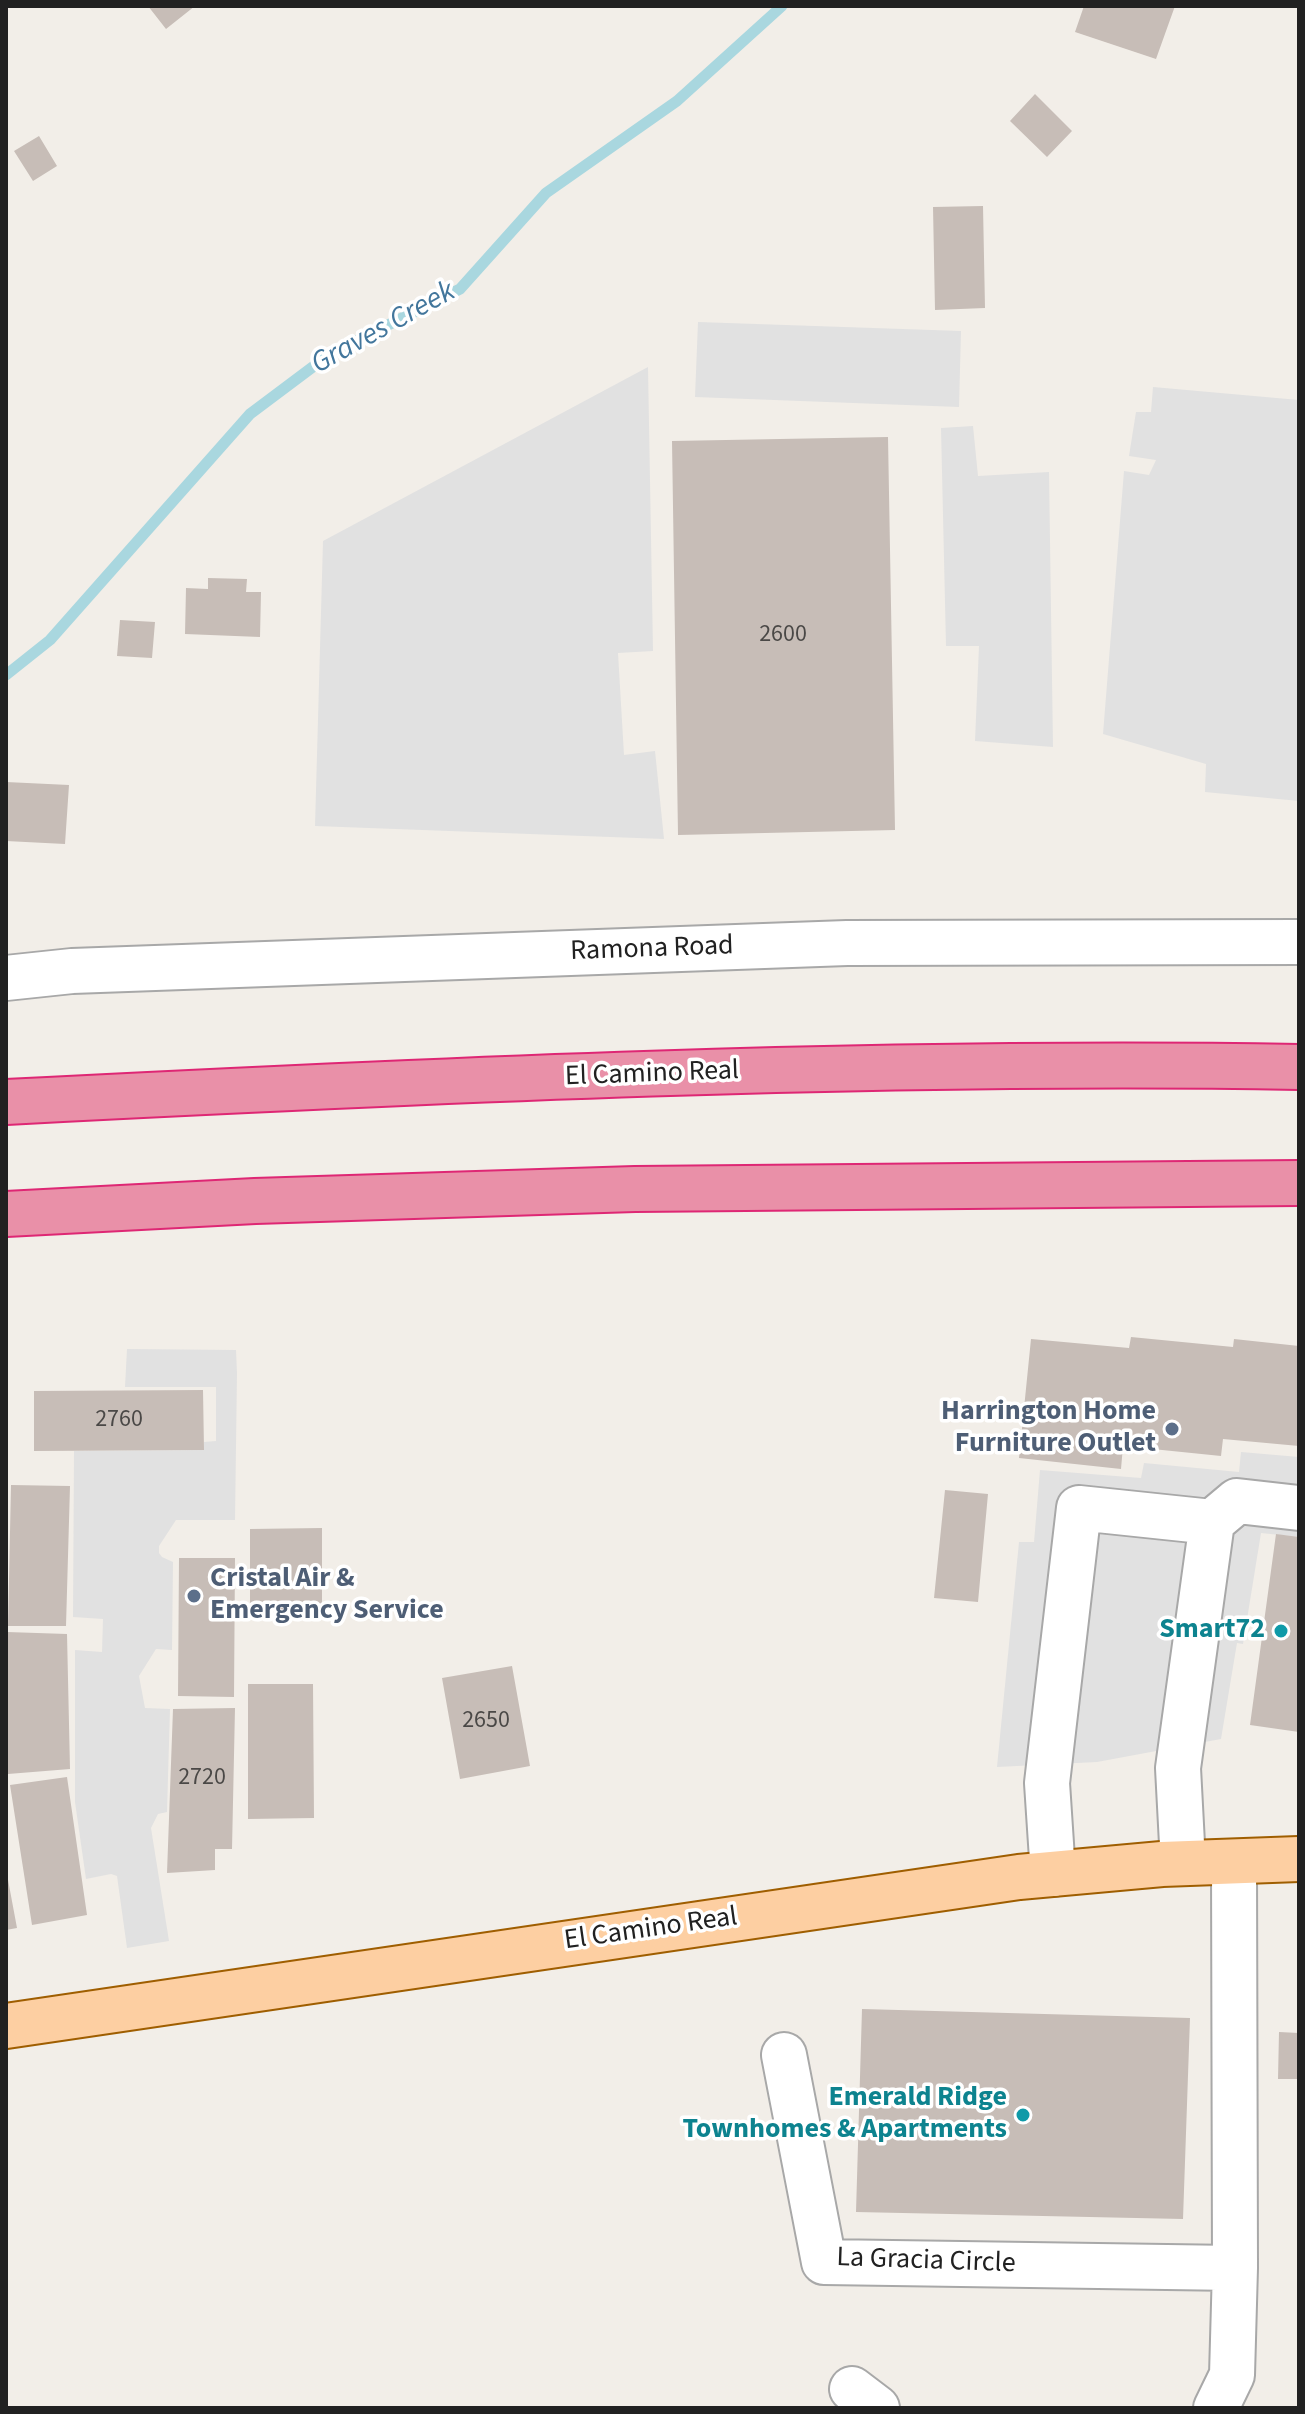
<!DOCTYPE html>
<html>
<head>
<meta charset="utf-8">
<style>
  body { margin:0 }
  #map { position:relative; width:1305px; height:2414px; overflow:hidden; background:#f2eee8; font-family:"Source Sans 3",sans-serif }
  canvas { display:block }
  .frame { position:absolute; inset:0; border:8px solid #212121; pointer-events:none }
</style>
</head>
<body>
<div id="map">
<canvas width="1305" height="2414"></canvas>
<div class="frame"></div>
</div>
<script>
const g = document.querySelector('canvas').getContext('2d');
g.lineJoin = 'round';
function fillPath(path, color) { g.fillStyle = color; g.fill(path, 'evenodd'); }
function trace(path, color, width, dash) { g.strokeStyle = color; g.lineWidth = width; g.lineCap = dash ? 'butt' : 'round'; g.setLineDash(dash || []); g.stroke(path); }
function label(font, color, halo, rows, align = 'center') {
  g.font = font + ' "Source Sans 3",sans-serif'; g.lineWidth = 7; g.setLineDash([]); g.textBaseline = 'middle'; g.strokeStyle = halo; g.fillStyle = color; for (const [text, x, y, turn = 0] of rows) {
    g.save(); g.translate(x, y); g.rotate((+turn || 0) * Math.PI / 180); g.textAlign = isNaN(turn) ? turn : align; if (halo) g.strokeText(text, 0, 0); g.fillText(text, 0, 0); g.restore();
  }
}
fillPath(new Path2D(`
  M698,322l263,9 -2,76 -264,-10z
  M648,367l5,284 -35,2 6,102 31,-4 9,88 -349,-13 8,-285z
  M1153,387l146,13v401l-94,-9 1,-28 -103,-30 21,-263 25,4 7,-15 -27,-4 7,-44h15z
  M973,426l5,50 71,-4 4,275 -78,-6 4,-95h-33l-5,-218z
  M127,1349l109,1 1,23 -2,147h-59l-17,26v7l3,4 11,5 -1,88 -16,-1 -17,27 6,32 25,1 -3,103 -9,2 -7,14 18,113 -42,7 -10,-72 -6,-2 -25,5 -11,-77v-152l27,2 1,-33 -30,-2 1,-166 130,-1v-8l12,-1v-54h-91z
  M1241,1452l58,5v80l-38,-4 -18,111 -6,-1 -16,96 -124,23 -100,5 22,-225h15l6,-72 101,8 3,-15 95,9z`), '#e1e1e1');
trace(new Path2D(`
  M6,675l44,-35 200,-226 80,-60 130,-65 86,-96 131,-92 105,-95`), '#a9d7df', 11);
fillPath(new Path2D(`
  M148,6h47l-29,23z
  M1084,6h91l-19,53 -81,-27z
  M1035,94l37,37 -25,26 -37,-36z
  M39,136l18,30 -24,15 -19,-30z
  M983,206l2,102 -50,2 -2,-103z
  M888,437l7,393 -217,5 -6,-394z
  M208,578l39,1 -1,13h15l-1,45 -75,-3 1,-46 22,1z
  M120,620l35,2 -3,36 -35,-2z
  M6,782l63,3 -4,59 -59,-3z
  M1131,1337l102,10 1,-8 65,7v100l-76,-7 -2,17 -98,-10 -2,23 -102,-11 12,-119 98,9z
  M203,1390l1,60 -170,1v-60z
  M11,1485l59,1 -4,140h-58z
  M945,1490l43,4 -10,108 -44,-4z
  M322,1528v83l-72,1v-83z
  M1276,1534l23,3v195l-49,-7z
  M179,1558h56l-1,139 -56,-1z
  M7,1632l60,2 3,135 -62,5z
  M512,1666l18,100 -70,13 -18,-101z
  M248,1684h65l1,134 -66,1z
  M235,1708l-3,141h-17v21l-48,3 6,-164z
  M67,1777l20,138 -55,10 -22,-140z
  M6,1869l11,59 -11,2z
  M862,2009l328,9 -7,201 -327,-7z
  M1279,2032l20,1v46h-21z`), '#c7bdb7');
const minor = new Path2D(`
  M6,978l66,-7 775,-28 452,-1
  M1212,1522l25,-21 62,7
  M1053,1874l-6,-91 32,-275 133,14 -34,246 5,95
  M784,2055l40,207 411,6 -1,-406
  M852,2389l25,19
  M1216,2408l16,-33 3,-107`);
const major = new Path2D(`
  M6,2026l1013,-149 143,-13 137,-5`);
const highway = new Path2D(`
  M6,1102c430,-22 862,-42 1293,-35
  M6,1214l249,-13 380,-12 664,-6`);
trace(minor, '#a8a8a8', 48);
trace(major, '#9f5e00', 48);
trace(highway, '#de2774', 48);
trace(minor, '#fff', 44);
trace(major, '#fdcfa2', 44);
trace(highway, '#e990a8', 44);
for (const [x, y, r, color] of [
  [1172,1429,8,"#5c6f8a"],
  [194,1596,8,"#5c6f8a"],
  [1281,1631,8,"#0f9aa8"],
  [1023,2115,8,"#0f9aa8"]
]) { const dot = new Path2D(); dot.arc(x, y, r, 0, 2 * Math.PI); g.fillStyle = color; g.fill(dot); trace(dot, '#fff', 3); }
label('24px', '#4a4846', null, [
  ["2600",783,636],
  ["2760",119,1421],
  ["2650",486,1722],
  ["2720",202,1779]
]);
label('28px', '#212121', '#fff', [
  ["Ramona Road",652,950,-2],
  ["El Camino Real",652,1075,-2],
  ["El Camino Real",651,1930,-8],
  ["La Gracia Circle",926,2262,2]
]);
label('bold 28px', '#4e5e75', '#fff', [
  ["Harrington Home",1156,1413],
  ["Furniture Outlet",1156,1445],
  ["Cristal Air &",210,1580,"left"],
  ["Emergency Service",210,1612,"left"]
], 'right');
label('bold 28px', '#0d838f', '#fff', [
  ["Smart72",1265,1631],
  ["Emerald Ridge",1007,2099],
  ["Townhomes & Apartments",1007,2131]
], 'right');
label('italic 30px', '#42769c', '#fff', [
  ["Graves Creek",384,329,-29]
]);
</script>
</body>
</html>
